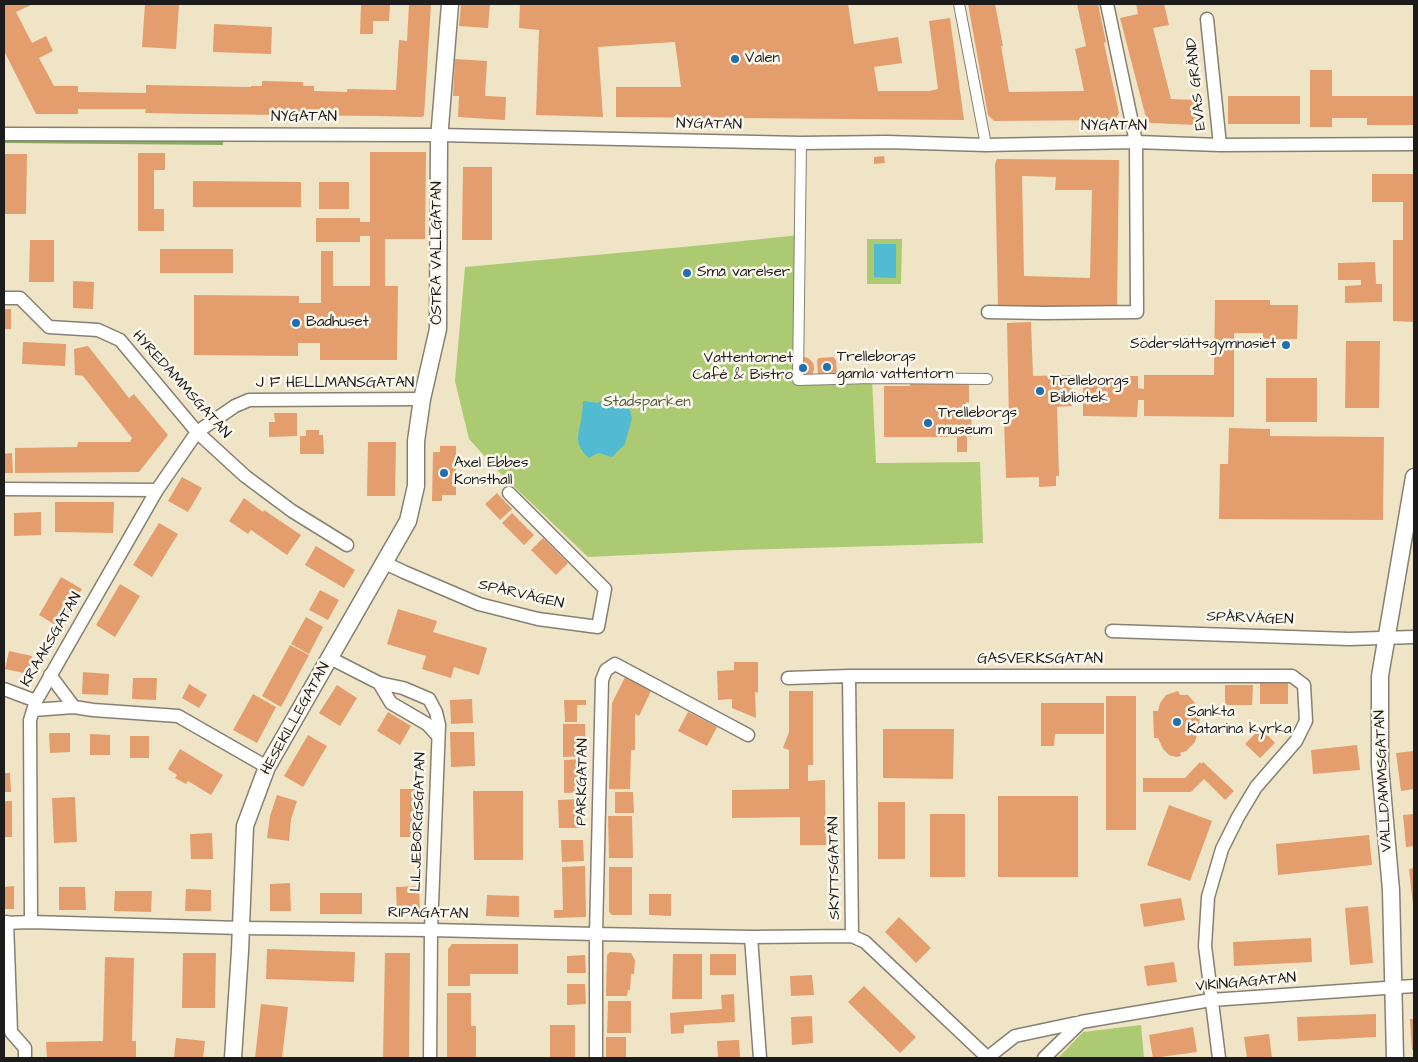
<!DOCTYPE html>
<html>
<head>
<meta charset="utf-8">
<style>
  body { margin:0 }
  #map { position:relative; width:1418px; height:1062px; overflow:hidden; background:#f0e4c7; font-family:"Architects Daughter",sans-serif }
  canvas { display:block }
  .frame { position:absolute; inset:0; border:5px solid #1c1c1c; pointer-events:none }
</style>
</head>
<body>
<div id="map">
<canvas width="1418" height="1062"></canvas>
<div class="frame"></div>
</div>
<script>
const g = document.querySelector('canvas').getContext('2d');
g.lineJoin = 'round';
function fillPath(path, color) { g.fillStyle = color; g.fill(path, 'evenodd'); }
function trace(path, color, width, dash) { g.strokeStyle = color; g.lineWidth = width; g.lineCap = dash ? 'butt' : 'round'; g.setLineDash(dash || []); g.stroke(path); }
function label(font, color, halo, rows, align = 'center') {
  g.font = font + ' "Architects Daughter",sans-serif'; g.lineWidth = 5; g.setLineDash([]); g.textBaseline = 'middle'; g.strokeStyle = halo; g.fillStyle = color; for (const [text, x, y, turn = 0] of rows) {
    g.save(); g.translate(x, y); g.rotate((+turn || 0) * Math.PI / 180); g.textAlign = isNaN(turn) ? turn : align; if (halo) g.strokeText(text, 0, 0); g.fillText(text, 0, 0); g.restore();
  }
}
fillPath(new Path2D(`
  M800,235l-2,144 74,-1 4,85 104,-1 3,81 -244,7 -151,7 -89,-85 -30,-33 -14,-58 10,-114 239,-22z
  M867,239h35l-1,45h-34z
  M1141,1025l3,33h-86l25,-26z`), '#abca72');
fillPath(new Path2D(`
  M4,127l220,1 -1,17 -219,-2z`), '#88ae64');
fillPath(new Path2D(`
  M874,244h22v34l-22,-1z
  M609,395l17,2 6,21 -7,26 -13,13 -14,-4 -9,5c-14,-13 -12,-20 -8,-37 1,-7 2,-14 2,-20l15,2z`), '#53bbd1');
fillPath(new Path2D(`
  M4,4h29l-17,8 16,31 14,-7 7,15 -14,7 15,28h24v6l68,1v-8l105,2v-1h11v-5l41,1v4h11v5l33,1v-3l49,1 3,-50 8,1 2,-37h22l-7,112 -3,1 -44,-1 -181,-2 -51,-1 1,-4h-68v5h-42l-32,-63z
  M145,4h34l-3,45 -34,-2z
  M361,4h29l-1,17h-16v13h-13z
  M461,4h29l-2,24 -29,-2z
  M520,4h328l6,40 44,-7 4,26 -28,4 4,24h51l9,-2 -9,-68 21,-3 14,102 -348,-3v-30h65l-6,-45 -77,5 5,70 -67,-2 3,-85 -20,-2z
  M968,4h27l8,42h-2l8,46 75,-1 -9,-42 11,-3 -9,-42h21l8,38 -2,1 15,70 -4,7 -121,1 -6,-6z
  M1136,4h28l5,21 -16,3 18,71 25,1v25l-46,-2 -5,-9 -25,-96 18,-4z
  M214,24l58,3 -1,27 -58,-2z
  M455,59l32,2 -2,35 21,1 -1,23 -47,-3 1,-21h-6z
  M1310,70h22v26h82v29h-47v-7h-35v9h-22z
  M1228,96h72v28h-72z
  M370,152h56l-1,87h-40v47h13l-1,74h-77v-17h-22v13l-104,-1v-60l105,1v7h22v-52h12v35h37v-50h-10v6h-44v-24h44v4h10z
  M138,153h27v17h-11v39h10v22h-26z
  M4,154h23l-1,60h-22z
  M884,156l1,7 -11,1v-7z
  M997,159l122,1 -2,148 -119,-2 -3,-142zM1022,176l34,1 -1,13h37l-2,88 -66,-2z
  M463,167h29v73h-30z
  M1372,174h42v148l-21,-1v-81h10v-38h-31z
  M193,181l108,1v25h-108z
  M319,182h30v27h-30z
  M30,240h24v42h-25z
  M160,249h73v24h-73z
  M1375,262l1,22h6v18l-37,1v-17l16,-1v-5h-23v-17z
  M73,281l21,1 -1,27 -20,-1z
  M1215,300h55v5h28l-1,34h-34v-6h-29v84l-90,-1v-16h-6l-1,17 -54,-1v-40h55v12l6,1v-14h70z
  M4,309h7v20h-7z
  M1031,322l2,54 38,-1 1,31 -15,1 2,69h-3v10l-17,1v-10l-33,1 -2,-57h5l-2,-98z
  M1346,341h34l-1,67h-34z
  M23,342l43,2 -1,22 -43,-2z
  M88,346l41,52 5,-4 34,41 -29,37 -124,1v-25l62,-1 1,-5h52l2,-4 -49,-62 -8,-1 -1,-26z
  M792 368a11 11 0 1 1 22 0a11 11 0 1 1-22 0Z
  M833,357l3,3 1,14 -3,2 -14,1 -2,-3 -1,-14 2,-2z
  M1266,378h51v44h-51z
  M910,382l59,1v20l-3,-1v8h6l-1,27h-4v15h-10v-15h-73v-51h26z
  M274,413h23v23l-28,1v-15h6z
  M1229,428l41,1v7l114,1 -1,83 -164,-1 1,-55h8z
  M306,430h13v5h4l1,19h-24v-18h6z
  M368,442h28l-1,54h-28z
  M440,446h16v49h-14v6h-10l1,-49h7z
  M12,453l1,20h-9v-19z
  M182,477l20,11 -14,24 -20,-11z
  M497,493l15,16 -12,11 -15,-16z
  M244,498l19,14 1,-2 37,25 -14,20 -36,-25 -3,4 -19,-13z
  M55,502h59l-1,31 -58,-1z
  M41,512v23l-27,1v-23z
  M512,513l22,22 -10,10 -22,-22z
  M159,523l19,11 -26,43 -19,-12z
  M543,538l25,25 -12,12 -25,-25z
  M316,546l39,24 -11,18 -39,-23z
  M61,577l21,12 -23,38 -20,-12z
  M120,584l20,12 -25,41 -19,-12z
  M320,590l19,10 -11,20 -19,-10z
  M398,609l39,12 -4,11 54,16 -8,27 -25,-8 -3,11 -29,-9 4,-13 -39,-12z
  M306,617l17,10 -14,27 -18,-10z
  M290,645l19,10 -28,52 -19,-11z
  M9,651l23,5 -4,18 -23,-5z
  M734,662h24v31l-3,-1 1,26 -24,-10v-9l-14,1 -1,-29 17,-1z
  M83,672l26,2 -1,21 -26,-1z
  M625,677l26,14 -12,25 -4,-2v36h-4l-1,39h-21l3,-86z
  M133,678h24l-1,22 -24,-1z
  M1260,683h28v21h-28z
  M189,684l18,11 -8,13 -17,-10z
  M337,685l20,13 -17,28 -21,-13z
  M1225,685h28l-1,20h-27z
  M789,691h24v74h-5v16l17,-1 1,65h-26v-28l-68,1v-28l57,-1v-39l-6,-2 6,-16z
  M1178,691l2,4h8l8,9 4,11 -1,13 -4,14 -9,9 -6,2 1,3 -5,1 -7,-2 -6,-6 -5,-11h-4l-1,-27h5l2,-8 6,-8z
  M253,694l23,13 -19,36 -24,-13z
  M1106,696h30v134h-30z
  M472,699l1,24 -22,1 -1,-24z
  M564,700h22v5h-9v17h-12z
  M1041,703h63v31h-49l-1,12h-13z
  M388,712l23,14 -11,19 -23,-14z
  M688,712l29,15 -10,19 -29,-15z
  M563,724h22l1,32 -23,1z
  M1261,728l14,15 -15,15 -15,-14z
  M883,729h71l-1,50 -70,-1z
  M450,732h24l1,34 -24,1z
  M49,733h21v19l-20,1z
  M90,734l20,1v20h-20z
  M308,735l19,11 -24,41 -19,-11z
  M130,736h19v22h-19z
  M1357,745l3,25 -47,4 -2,-24z
  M180,749l43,26 -12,20 -23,-14 -2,3 -11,-6 2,-3 -9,-6z
  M1414,751v38l-13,2 -5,-38z
  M582,759l1,33 -19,1v-33z
  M1200,762l1,2 2,-2 31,29 -9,9 -21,-21 -13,13h-48v-14h42z
  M4,773h6l1,19h-7z
  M400,789h21l1,48h-22z
  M473,791h50v69h-49z
  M615,792h18l1,21h-19z
  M277,795l20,6 -6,18 -2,22 -22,-3 3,-22z
  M998,796h80v81h-80z
  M75,797l2,45 -23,1 -2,-45z
  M581,799l1,29h-23l-1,-28z
  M4,801h8v36h-8z
  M878,802h27v57h-27z
  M1169,805l43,16 -22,60 -43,-16z
  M930,814h35v63h-35z
  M1414,814v32l-8,1 -3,-32z
  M608,816h24l1,42h-24z
  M212,833l1,26h-22l-1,-25z
  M1369,835l3,30 -94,10 -2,-31z
  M561,840h22l1,21 -22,1z
  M585,866l1,51 -32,1v-8h9l-1,-43z
  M609,867h23v48h-20l-3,-3z
  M1414,868v36l-1,1 -4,-36z
  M290,883l1,28h-21v-27z
  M14,886v23h-10v-22z
  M419,886l1,27 -23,1 -1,-27z
  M59,887h26l1,23h-27z
  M186,889l25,1v21h-26z
  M115,891h37l-1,21 -37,-1z
  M320,893h42v21h-42z
  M649,894h22v22l-22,-1z
  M487,895l32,1v21l-33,-1z
  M1181,898l4,22 -41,7 -4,-23z
  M1368,906l5,57 -23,2 -5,-57z
  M899,917l32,31 -15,15 -31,-31z
  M1311,938l1,24 -78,4 -1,-24z
  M452,944h66v30h-48v12h-22v-37z
  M267,949l88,3 -1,30 -88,-3z
  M610,952l21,1 4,7 -1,14h-3l-1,16h-2l-1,6h-21l1,-41z
  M183,953h33l-1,55h-33z
  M385,953h25l-1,105h-26z
  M673,954h29v45h-30z
  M710,954h26v21h-26z
  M585,955l1,18h-19v-17z
  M105,957l29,1 -2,83h4v17h-89l-1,-16 57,-1z
  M1174,962l3,20 -30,4 -3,-20z
  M812,975l2,20 -23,1 -1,-20z
  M567,984h18l1,20 -19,1z
  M864,986l52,51 -16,16 -52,-51z
  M447,993h24v33h5v32h-29z
  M734,994l1,28 -51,3v8l-13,1 -1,-21 52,-4 -1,-14z
  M608,1001h23v32h-24z
  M261,1004l27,3 -6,51h-27z
  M1376,1014v23l-78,4 -1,-24z
  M812,1016l1,27 -21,2 -1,-28z
  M1410,1019h4v31h-2z
  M550,1025h25v33h-25z
  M1193,1027l4,25 -44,6 -4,-23z
  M1269,1034l3,24h-25l-3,-21z
  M606,1037h20v21h-20z
  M176,1038l29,3 -2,17h-29z
  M739,1040l1,18h-22l-1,-17z`), '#e49e6e');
const pedestrian = new Path2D(`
  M959,4l27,141
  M801,143l-3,237 74,-2 115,1`);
const minor = new Path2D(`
  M1207,19l13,126
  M4,134l435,1 362,8 86,-1 99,3 150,-3 84,3 194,-1
  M4,298h16l29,29 49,3 22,10 77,92 48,44 47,35 55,34
  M988,312l56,1 93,-1 -1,-170 -29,-138
  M4,489l153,1
  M383,562l21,10 75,32 59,15 60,8 7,-38 -96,-96
  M1112,631l237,8 65,-2
  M330,658l49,25 24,5 26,11 7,13 3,13 -8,205 -1,128
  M50,675l24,32
  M849,676l3,260 13,6 123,116
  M788,678l61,-2h443l12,9 2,36 -10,20 -40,46 -18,30 -16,32 -14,48 -3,49 14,112
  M379,683l12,20 36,21 11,12
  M4,689l32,12
  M33,710l41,-3 19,3 85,6 89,51
  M7,922l4,110 14,16v10
  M31,922l-1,-202 6,-19 121,-211 40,-58 38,-26 14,-6 173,-1
  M4,923l27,-1 210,6 190,2 165,4 155,3 101,-1
  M751,937l9,121
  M596,1058v-124l6,-254 4,-10 9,-6 133,71
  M987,1058l28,-22 66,-14 130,-22 203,-14
  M1044,1058l37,-36`);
const tertiary = new Path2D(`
  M233,1058l7,-107 5,-125 22,-59 141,-246 8,-35v-45l6,-42 16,-70 1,-190 11,-135
  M1395,1058l-4,-168 -11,-125v-89l34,-199`);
trace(pedestrian, '#868072', 12);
trace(minor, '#868072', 15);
trace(tertiary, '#868072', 19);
trace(pedestrian, '#fff', 10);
trace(minor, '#fff', 12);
trace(tertiary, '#fff', 16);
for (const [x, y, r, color] of [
  [735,59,5,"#1f6fb2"],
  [687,273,5,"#1f6fb2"],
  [296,323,5,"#1f6fb2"],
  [1286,345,5,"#1f6fb2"],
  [827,367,5,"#1f6fb2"],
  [803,368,5,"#1f6fb2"],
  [1040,391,5,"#1f6fb2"],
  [928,423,5,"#1f6fb2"],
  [444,473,5,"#1f6fb2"],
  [1177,722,5,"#1f6fb2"]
]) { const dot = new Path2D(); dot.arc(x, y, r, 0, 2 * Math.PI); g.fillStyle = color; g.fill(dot); trace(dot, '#fbf7ec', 2); }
label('15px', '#1c1c1c', '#fbf7ec', [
  ["Valen",745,59],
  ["Små varelser",697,273],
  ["Badhuset",306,323],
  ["Söderslättsgymnasiet",1276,345,"right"],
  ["Trelleborgs",837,358],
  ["gamla vattentorn",837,375],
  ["Vattentornet",793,359,"right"],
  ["Café & Bistro",793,376,"right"],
  ["Trelleborgs",1050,382],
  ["Bibliotek",1050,399],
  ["Trelleborgs",938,414],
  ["museum",938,431],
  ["Axel Ebbes",454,464],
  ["Konsthall",454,481],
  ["Sankta",1187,713],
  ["Katarina kyrka",1187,730]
], 'left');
label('15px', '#1c1c1c', '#fbf7ec', [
  ["EVAS GRÄND",1197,84,-96],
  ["NYGATAN",304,118],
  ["NYGATAN",709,125,1],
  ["NYGATAN",1114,127],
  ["ÖSTRA VALLGATAN",438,253,-90],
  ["J F HELLMANSGATAN",335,384],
  ["HYREDAMMSGATAN",181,385,48],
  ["SPÅRVÄGEN",521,595,13],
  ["SPÅRVÄGEN",1250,619,2],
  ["KRAAKSGATAN",52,640,-60],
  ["GASVERKSGATAN",1040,660],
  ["HESEKILLEGATAN",296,719,-61],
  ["VALLDAMMSGATAN",1384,781,-93],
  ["PARKGATAN",583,782,-89],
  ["LILJEBORGSGATAN",419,822,-88],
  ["SKYTTSGATAN",835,868,-91],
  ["RIPAGATAN",428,914,1],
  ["VIKINGAGATAN",1246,983,-5]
]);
label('15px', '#4e593a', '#fbf7ec', [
  ["Stadsparken",647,403]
]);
</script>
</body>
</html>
